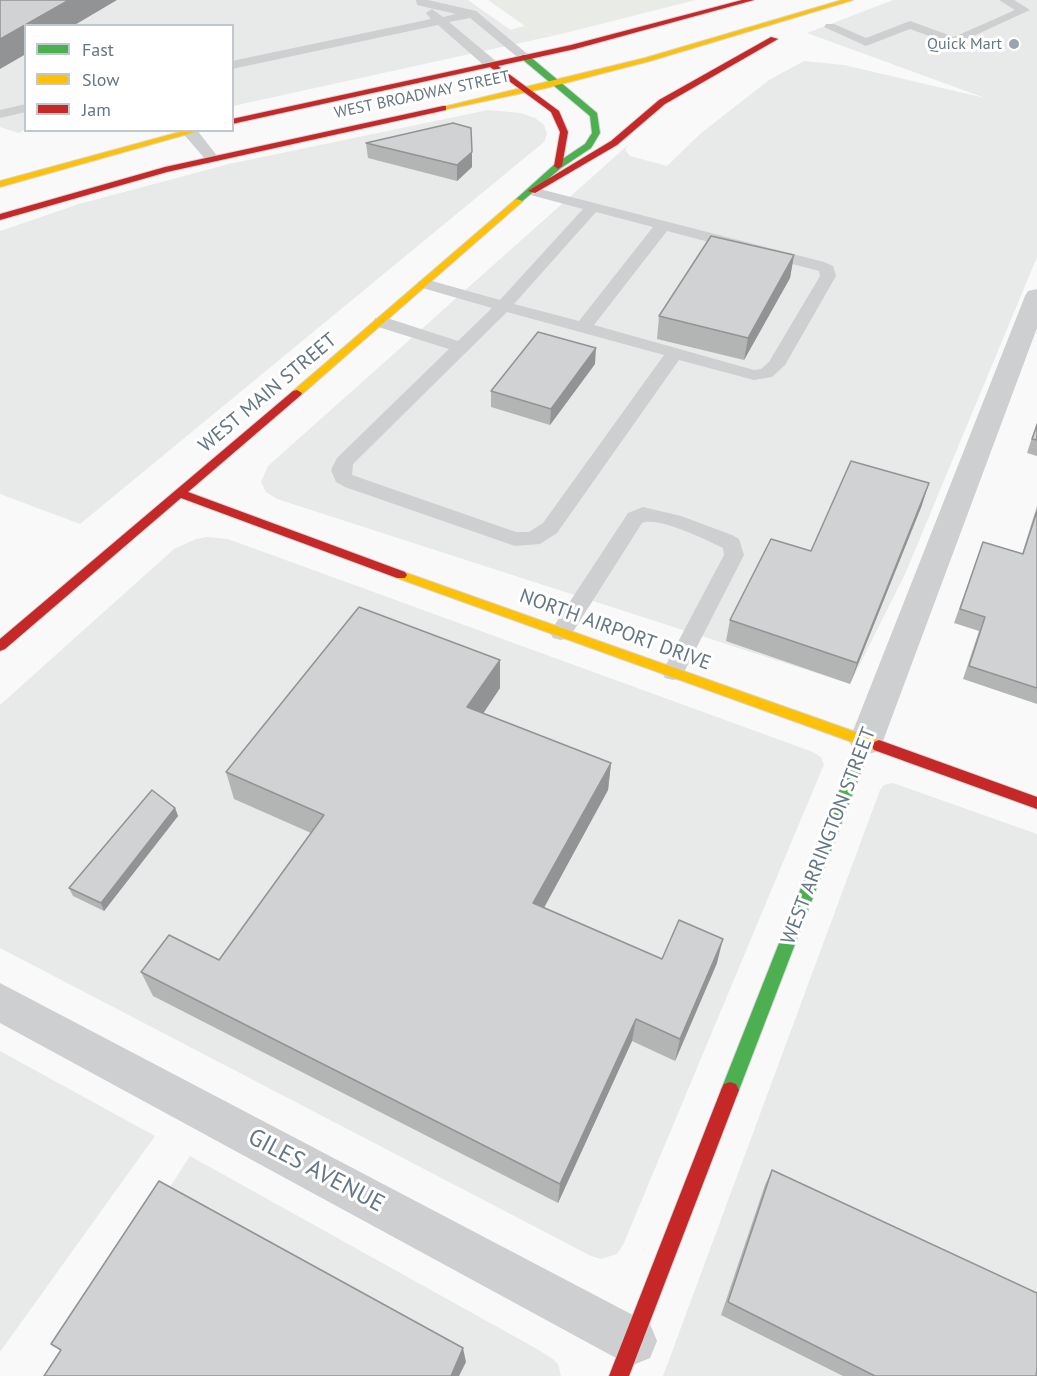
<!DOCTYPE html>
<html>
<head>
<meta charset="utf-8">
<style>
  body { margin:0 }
  #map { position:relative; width:1037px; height:1376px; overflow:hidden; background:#f9f9f9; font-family:"PT Sans",sans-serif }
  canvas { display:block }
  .legend { position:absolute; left:24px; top:24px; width:210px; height:108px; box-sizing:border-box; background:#fff; border:2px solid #c1c8cd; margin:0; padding:8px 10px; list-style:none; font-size:18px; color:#657683 }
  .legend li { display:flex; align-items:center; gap:12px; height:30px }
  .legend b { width:30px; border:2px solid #c1c8cd }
</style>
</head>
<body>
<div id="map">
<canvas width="1037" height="1376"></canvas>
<ul class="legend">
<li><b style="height:8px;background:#4caf50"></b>Fast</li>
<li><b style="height:8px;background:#ffc107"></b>Slow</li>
<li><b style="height:8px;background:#c62828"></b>Jam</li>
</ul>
</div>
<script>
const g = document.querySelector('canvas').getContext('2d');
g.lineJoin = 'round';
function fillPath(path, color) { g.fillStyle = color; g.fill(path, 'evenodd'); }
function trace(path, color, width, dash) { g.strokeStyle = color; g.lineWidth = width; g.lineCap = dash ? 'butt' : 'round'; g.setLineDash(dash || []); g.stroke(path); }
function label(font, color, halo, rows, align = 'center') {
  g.font = font + ' "PT Sans",sans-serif'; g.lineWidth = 6; g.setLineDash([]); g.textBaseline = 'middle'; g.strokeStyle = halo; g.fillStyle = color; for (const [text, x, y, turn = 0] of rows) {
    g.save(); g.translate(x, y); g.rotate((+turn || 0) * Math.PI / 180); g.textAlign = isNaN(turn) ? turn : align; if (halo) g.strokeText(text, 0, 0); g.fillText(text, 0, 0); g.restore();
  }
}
fillPath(new Path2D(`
  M0,0h468l44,31 27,4 22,-1 -328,72 -1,-80h-206l-1,103 -6,4 -19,-6z
  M893,0h144v257l-131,315 -56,112 -573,-185 -11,-7 -5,-10 7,-16 360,-321 -3,5 5,6 37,10 33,-32 69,-54 35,-19 40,4 141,33 -178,-65z
  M488,110l33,3 14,5 9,7 3,9 -3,8 -464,382 -80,-30v-263l79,-27 150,-40z
  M207,537l21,2 585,213 8,5 3,8 -2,4 -199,476 -6,9 -16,5 -10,-3 -591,-308v-243l174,-156 22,-10z
  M893,783l144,51v542h-374l217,-586 4,-5z
  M0,1051l155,85 -155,216z
  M190,1156l347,193 16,10 5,5 3,12h-513z`), '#e8e9e9');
fillPath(new Path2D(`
  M488,0h208l-135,34 -29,1 -23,-5 16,-4z`), '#e8ebe6');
const fast = new Path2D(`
  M522,55h6l69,58 3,20 -9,15 -30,20 -42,36 -4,-3 1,-2 39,-35 30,-20 7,-11 -2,-17 -68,-57z
  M866,735l5,2 2,4 -134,349 -3,6 -6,2 -6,-2 -3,-6 138,-349 2,-4z`);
const slow = new Path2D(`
  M842,0h11l-203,61 -104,27 -103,22 -4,-2 206,-50z
  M187,130h15l-202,57v-6z
  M516,199l7,2 -222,194h-8v-4z
  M401,571l483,171 2,4 -2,4h-10l-477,-172 -2,-3 2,-3z`);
const jam = new Path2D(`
  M742,0h12l-179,49 -77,17 61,45 9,21 -6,34 -4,3 -4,-3 6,-34 -9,-20 -61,-45 -258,57v-5l339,-74z
  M771,37l7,2 -113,65 -48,41 -82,48 -7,-2 83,-50 48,-41z
  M443,106h3v4l-279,62 -167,48v-6l165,-47z
  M297,390l5,3 -1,2 -113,97 217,80 2,3 -2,3h-8l-216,-80 -176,151 -5,2v-12l293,-248z
  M879,740l158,57v12l-163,-59 -2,-4 2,-4z
  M730,1082l6,2 3,6 -110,286h-20l112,-286 3,-6z`);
trace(fast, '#d5d6d7', 2);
trace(slow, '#d5d6d7', 2);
trace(jam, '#d5d6d7', 2);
fillPath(new Path2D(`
  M416,0h12l48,11 55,46 -6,4 -4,-1 -51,-42 -21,4 48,40 1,3 -1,3h-10l-49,-43 -206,44v-8l199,-42 -5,-6 6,-4 11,8 13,-3 -39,-9z
  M999,0h15l16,10 -76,35 -44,-16 -44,17 -42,-19 2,-3h8l32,14 44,-17 44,16 61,-27z
  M26,104v8l-26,6v-8z
  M180,130h17l21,27 -2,3h-10z
  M532,187l292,75 9,4 3,10 -51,89 -13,12 -18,3 -75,-20 -122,173 -17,11 -25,2 -170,-59 -9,-5 -5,-12 6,-12 112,-109 -74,-23 -2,-4 2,-4h12l71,23 34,-33 -73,-21 -2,-3 2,-3 6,-2 75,21 83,-91 -56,-15 -2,-3zM596,212l57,15 -74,94 -65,-17zM667,231l152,40 1,5 -51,86 -8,7 -7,1 -160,-45zM507,312l157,43 -121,168 -14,9h-13l-164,-57 1,-11z
  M643,507l38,9 51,19 7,4 5,16 -63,123 -8,2 -8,-2 -3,-6 62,-117 -1,-7c-16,-8 -65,-32 -81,-25l-73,115 -8,2 -8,-2 -3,-6 78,-119z`), '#cecfd0');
fillPath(new Path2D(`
  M1037,289v39l-154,413 -5,10 -12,4 -12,-4 -5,-10 176,-445 3,-5z
  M0,983l650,341 7,17 -7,17 -17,7 -17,-7 -616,-335z`), '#cecfd0');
fillPath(fast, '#4caf50');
fillPath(slow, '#ffc107');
fillPath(jam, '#c62828');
fillPath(new Path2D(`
  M366,143l106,24 -15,14 -89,-23z
  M794,255l-4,23 -46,82 -87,-21 2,-23z
  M595,364l-45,61 -59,-18v-16z
  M1037,422v34l-10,-3z
  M922,505l-72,179 -124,-43 4,-21 81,-69z
  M1037,506v198l-74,-25 16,-48 -25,-8 29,-81 39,12z
  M500,660v28l-17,25 128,50 -3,27 -64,117 118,52 55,4 -42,98 -43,-20 -74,162 -405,-207 -12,-24 78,-12 92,-127 -77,-34 -8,-27z
  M175,808l3,8 -74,95 -31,-15 -4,-8z
  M772,1170l264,206h-193l-122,-61 44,-130z`), '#b3b5b5');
fillPath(new Path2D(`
  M69,0h48l-44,26h-47v28l-26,15v-30z
  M472,152v15l-15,14v-16z
  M794,255l-4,23 -46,82 4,-22z
  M596,348l-1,16 -45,61 1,-16z
  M929,483l-7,22 -72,179 7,-21z
  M500,660v28l-31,47 -2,-28z
  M611,763l-3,27 -75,138v-25z
  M175,808l3,8 -74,95 -3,-8z
  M723,939l-6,24 -42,98 5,-22z
  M636,1019l-4,22 -74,162 2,-19z
  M463,1348l3,14 -7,14h-8z`), '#929394');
const building = new Path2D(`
  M0,0h69l-69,39z
  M453,123l18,5 1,24 -15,13 -91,-22z
  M711,236l83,19 -46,83 -89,-22z
  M538,332l58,16 -45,61 -60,-18z
  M1037,425v15l-5,-1z
  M851,461l78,22 -72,180 -127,-43 41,-81 40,12z
  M1037,511v177l-68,-22 16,-49 -25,-8 23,-67 40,12z
  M359,607l141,53 -33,47 144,56 -78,140 129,56 17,-39 44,19 -43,100 -44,-20 -76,165 -419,-212 28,-37 50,25 105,-145 -98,-43z
  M152,790l23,18 -74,95 -32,-15z
  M772,1170l265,123v76l-1,7h-161l-147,-74z
  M159,1181l304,167 -12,28h-407l17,-26 -10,-6z`);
fillPath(building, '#d0d2d3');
trace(building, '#929394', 1.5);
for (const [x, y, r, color] of [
  [1014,44,6,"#99a4ac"]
]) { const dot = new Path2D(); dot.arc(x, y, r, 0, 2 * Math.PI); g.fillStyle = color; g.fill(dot); trace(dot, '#fff', 2); }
label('16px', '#657683', '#fff', [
  ["Quick Mart",1002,44]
], 'right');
label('16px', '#657683', '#fff', [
  ["WEST BROADWAY STREET",422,95,-12]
]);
label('20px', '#657683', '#fff', [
  ["WEST MAIN STREET",268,393,-40],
  ["NORTH AIRPORT DRIVE",615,630,20],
  ["WEST ARRINGTON STREET",829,836,-69]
]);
label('24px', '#657683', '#fff', [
  ["GILES AVENUE",316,1171,28]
]);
</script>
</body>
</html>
